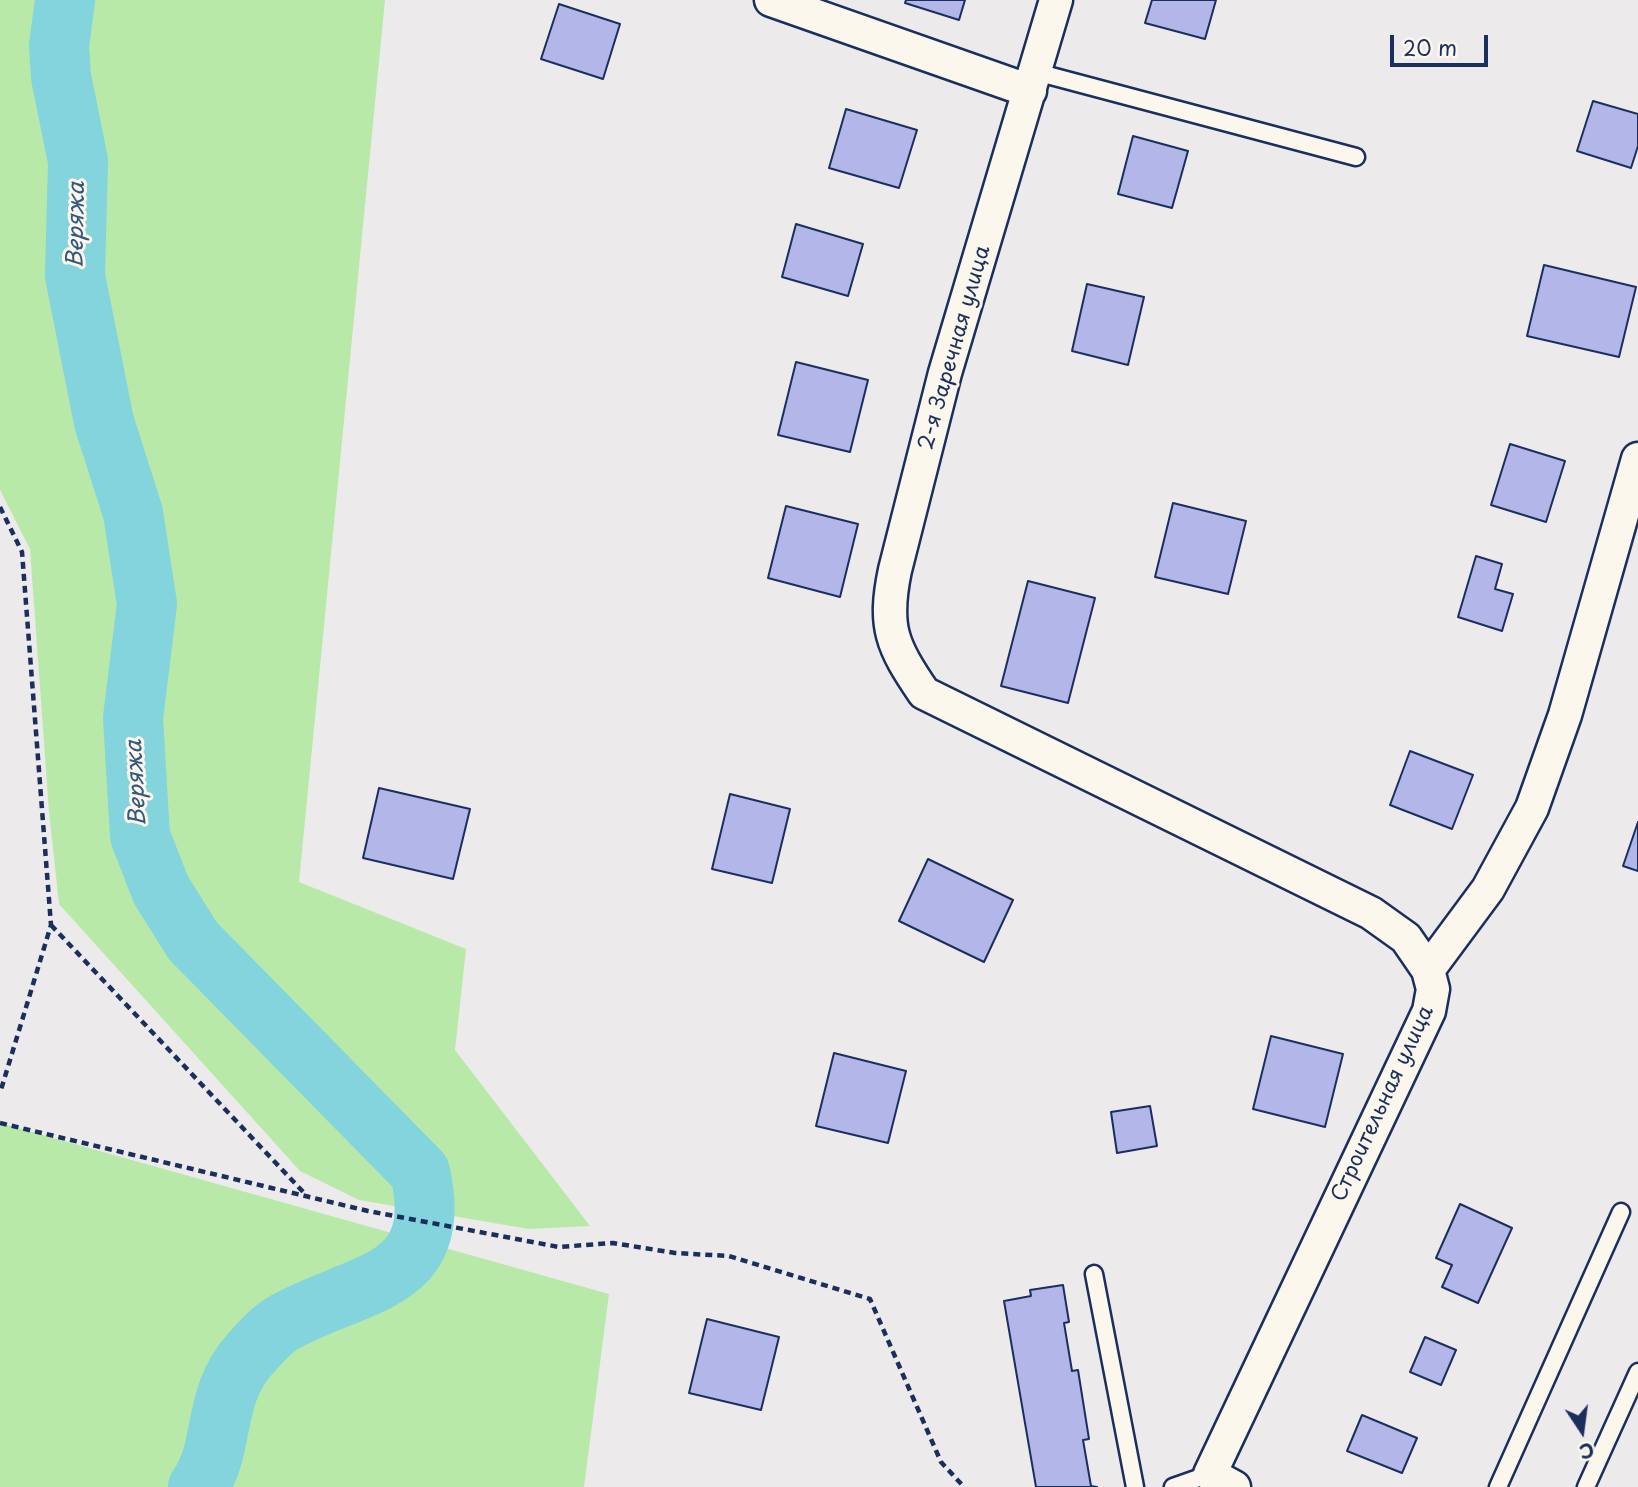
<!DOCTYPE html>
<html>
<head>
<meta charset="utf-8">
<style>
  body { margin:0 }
  #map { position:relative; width:1638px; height:1487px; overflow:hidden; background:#eceaeb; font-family:"Playpen Sans",sans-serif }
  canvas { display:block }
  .north { position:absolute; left:1547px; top:1396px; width:70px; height:70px; -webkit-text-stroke:5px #fbf7ec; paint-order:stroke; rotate:167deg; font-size:19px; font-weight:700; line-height:28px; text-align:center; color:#1b2f5e }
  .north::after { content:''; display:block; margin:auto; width:24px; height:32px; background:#1b2f5e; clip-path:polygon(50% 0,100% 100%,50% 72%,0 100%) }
  .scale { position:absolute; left:1390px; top:35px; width:98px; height:32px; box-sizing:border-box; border:4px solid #1b2f5e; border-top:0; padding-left:9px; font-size:21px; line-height:24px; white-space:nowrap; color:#1b2f5e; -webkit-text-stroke:5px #fbf7ec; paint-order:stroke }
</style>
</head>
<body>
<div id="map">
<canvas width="1638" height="1487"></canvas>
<div class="north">С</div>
<div class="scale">20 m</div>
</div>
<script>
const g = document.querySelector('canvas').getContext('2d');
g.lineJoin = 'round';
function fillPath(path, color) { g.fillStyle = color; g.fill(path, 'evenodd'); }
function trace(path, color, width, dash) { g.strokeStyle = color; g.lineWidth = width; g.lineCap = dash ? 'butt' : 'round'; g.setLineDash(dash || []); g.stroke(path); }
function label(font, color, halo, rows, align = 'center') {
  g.font = font + ' "Playpen Sans",sans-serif'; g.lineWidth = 6; g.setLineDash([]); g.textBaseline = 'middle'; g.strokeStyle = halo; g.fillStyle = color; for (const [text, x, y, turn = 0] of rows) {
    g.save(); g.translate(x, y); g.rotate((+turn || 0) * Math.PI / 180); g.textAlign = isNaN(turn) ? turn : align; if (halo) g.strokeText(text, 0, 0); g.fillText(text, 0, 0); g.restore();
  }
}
fillPath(new Path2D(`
  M0,0h385l-86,882 167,67 -11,101 135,176 -61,3 -170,-29 -59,-29 -241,-267 -10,-92 -19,-263 -30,-59z
  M0,1123l609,171 -25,193h-584z`), '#b9e9a9');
trace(new Path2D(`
  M65,0l-6,46 2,31 17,84 -3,115 29,146 29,91 14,91 -14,114 7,118 21,54 32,51 227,231c26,113 -62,109 -135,150 -12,6 -26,22 -35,32 -39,43 -24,95 -52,133`), '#83d4dc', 60);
const building = new Path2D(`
  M906,0h59l-6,20 -54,-17z
  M1152,0h64l-11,39 -60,-16z
  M559,4l61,20 -17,55 -62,-20z
  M1593,101l45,13v32l-7,22 -54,-17z
  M846,109l71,21 -18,58 -70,-20z
  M1133,136l55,15 -16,57 -54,-14z
  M796,224l67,20 -15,52 -66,-19z
  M1544,265l92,22 -17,70 -92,-21z
  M1087,284l57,13 -16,68 -56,-14z
  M796,362l72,18 -18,72 -72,-17z
  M1510,444l55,17 -19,61 -55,-17z
  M1173,503l73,18 -18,73 -73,-17z
  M786,506l72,18 -18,73 -72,-19z
  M1476,556l26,8 -7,25 18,5 -11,37 -44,-14z
  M1028,581l67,17 -27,105 -67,-17z
  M1410,751l63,24 -21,54 -62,-24z
  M379,788l91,21 -17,70 -90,-21z
  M730,794l60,15 -18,74 -60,-14z
  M1638,822v49l-15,-5z
  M928,859l85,41 -29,62 -85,-41z
  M1271,1036l72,18 -18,73 -72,-18z
  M834,1053l72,18 -18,72 -72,-17z
  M1150,1106l7,40 -40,7 -6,-41z
  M1460,1204l52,24 -34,75 -36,-16 10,-22 -16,-7z
  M1063,1285l6,37 -5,1 8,48 6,-1 11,69 -6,1 8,46 6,1h-61l-32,-186 27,-5 -1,-6z
  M707,1319l72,18 -18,73 -72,-17z
  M1425,1337l31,13 -15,35 -31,-13z
  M1362,1415l55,23 -15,35 -55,-22z`);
fillPath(building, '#b2b6e8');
trace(building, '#1b2f5e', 2);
const service = new Path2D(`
  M1036,72l320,85
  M1094,1274l41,213
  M1173,1487l37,-13
  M1498,1487l123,-275
  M1586,1487l52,-115`);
const minor = new Path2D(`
  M771,0l259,91
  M1056,0l-111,373 -50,197c-12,57 -3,76 29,123l447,220 35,25 22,32
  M1234,1487l-24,-13 219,-463 4,-22 -5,-19 60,-81 44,-81 33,-93 73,-256`);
trace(service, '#1b2f5e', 21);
trace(minor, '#1b2f5e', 37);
trace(new Path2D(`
  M0,507l22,45 29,373 -51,168
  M51,925l256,271
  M0,1123l368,88 191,36 54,-4 62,10 54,3 141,43 71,163 23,25`), '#1b2f5e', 4.5, [7, 5]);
trace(service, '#fbf7ec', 16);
trace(minor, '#fbf7ec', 32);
label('21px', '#1b2f5e', '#fbf7ec', [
  ["2-я Заречная улица",955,348,-74],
  ["Строительная улица",1383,1104,-65]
]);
label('italic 23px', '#35587e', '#fbf7ec', [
  ["Веряжа",77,225,-89],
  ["Веряжа",137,783,-93]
]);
</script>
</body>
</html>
